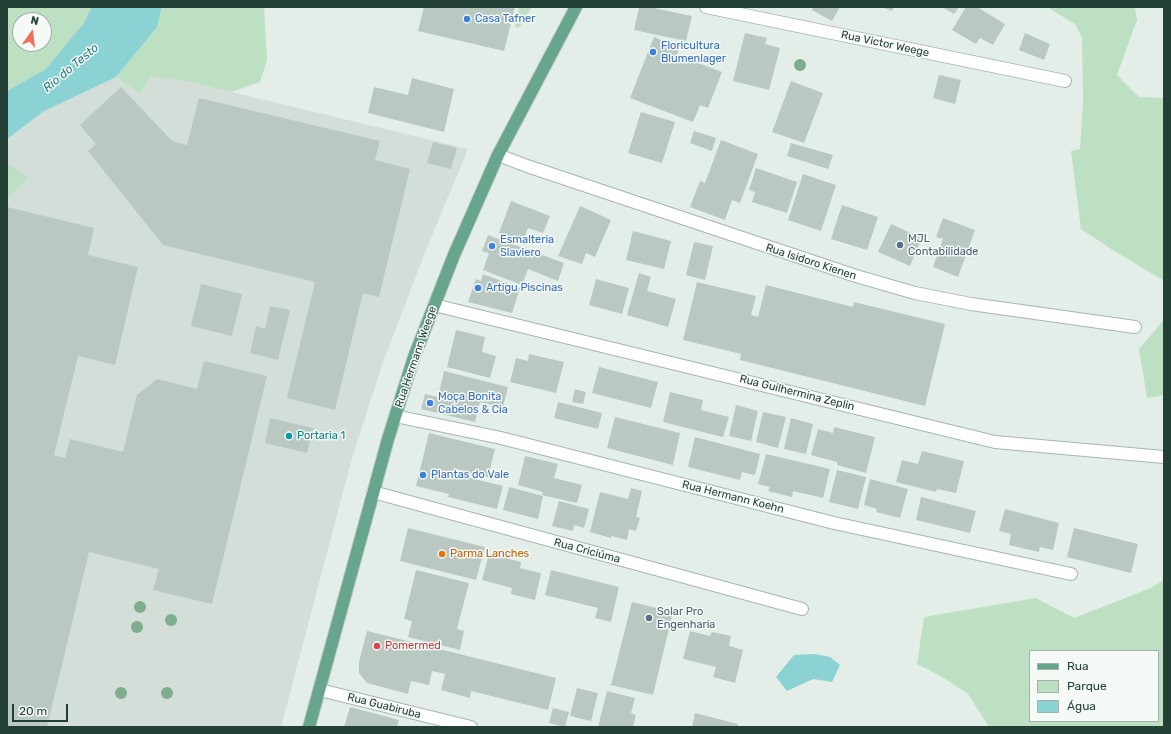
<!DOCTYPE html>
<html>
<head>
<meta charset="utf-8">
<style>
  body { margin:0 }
  #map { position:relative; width:1171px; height:734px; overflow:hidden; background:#e4eee8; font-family:Rubik,sans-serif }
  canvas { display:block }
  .frame { position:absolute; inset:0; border:8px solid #224035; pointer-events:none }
  .legend { position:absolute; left:1029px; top:650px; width:130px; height:72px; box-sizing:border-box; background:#f5faf7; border:1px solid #a1b0a9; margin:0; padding:5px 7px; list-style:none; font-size:12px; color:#224035 }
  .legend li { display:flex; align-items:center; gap:8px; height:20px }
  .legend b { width:20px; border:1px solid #a1b0a9 }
  .north { position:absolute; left:12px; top:12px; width:40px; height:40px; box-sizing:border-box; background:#f5faf7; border:1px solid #a1b0a9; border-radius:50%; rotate:14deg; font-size:11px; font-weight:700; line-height:16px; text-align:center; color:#224035 }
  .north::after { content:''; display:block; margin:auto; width:14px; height:18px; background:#f66c59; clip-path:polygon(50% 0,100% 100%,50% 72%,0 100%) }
  .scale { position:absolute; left:12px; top:704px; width:56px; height:18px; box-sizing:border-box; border:2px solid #224035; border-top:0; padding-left:5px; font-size:12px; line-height:14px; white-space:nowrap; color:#224035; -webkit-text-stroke:3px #f5faf7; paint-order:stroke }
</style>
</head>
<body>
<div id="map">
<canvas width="1171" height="734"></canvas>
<div class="frame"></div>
<ul class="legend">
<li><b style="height:5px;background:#67a58d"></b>Rua</li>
<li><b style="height:11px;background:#bce0c1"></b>Parque</li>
<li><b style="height:11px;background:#8ad2d4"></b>Água</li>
</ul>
<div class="north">N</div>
<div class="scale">20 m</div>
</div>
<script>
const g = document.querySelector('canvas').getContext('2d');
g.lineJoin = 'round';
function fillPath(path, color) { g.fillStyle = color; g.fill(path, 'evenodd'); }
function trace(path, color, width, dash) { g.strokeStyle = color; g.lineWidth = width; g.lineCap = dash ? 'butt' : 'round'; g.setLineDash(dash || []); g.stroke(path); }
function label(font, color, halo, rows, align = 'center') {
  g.font = font + ' Rubik,sans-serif'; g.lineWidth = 3; g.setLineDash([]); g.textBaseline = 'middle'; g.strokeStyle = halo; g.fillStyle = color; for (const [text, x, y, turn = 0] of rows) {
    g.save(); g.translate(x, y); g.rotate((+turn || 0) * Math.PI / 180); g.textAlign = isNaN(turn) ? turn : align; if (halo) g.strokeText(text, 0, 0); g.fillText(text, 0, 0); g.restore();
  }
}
fillPath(new Path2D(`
  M7,7h85l-8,16 32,54 24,15 11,-15 31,3 286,69 -40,96 -45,117 -31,96 -71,269h-274zM20,20h24v24h-24z`), '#d2ded7');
fillPath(new Path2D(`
  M7,7h85l-8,16 -38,46 -39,22zM20,20h24v24h-24z
  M162,7h102l3,53 -7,22 -29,10 -49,-12 -31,-3 -11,16 -24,-16 41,-50z
  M519,7h13l-13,21 -4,-1z
  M1047,7h88l2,13 -20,55 22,22 25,1v186l-1,-4 -44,-26 -38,-25 -10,-78 9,-2 3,-49 -1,-62 -7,-14z
  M7,163l21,15 -21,20z
  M1164,320v75l-17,3 -8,-49z
  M1164,580v147h-175l-21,-33 -29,-19 -22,-11 7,-47 112,-19 38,20 77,-30zM1030,651h128v70h-128z`), '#bce0c1');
fillPath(new Path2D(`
  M92,7h70l-5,20 -41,50 -72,34 -37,28v-48l39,-22 38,-46z
  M815,654l15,3 10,8 -8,17 -19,-3 -26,12 -11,-14 18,-22z`), '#8ad2d4');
fillPath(new Path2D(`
  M424,7h91l-11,44 -86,-20z
  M639,7h10l43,9 -6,25 -52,-11z
  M813,7h27l-8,14 -20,-11z
  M882,7h12l-2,4z
  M942,7h17l-5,7z
  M966,7h11l28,17 -12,21 -13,-7 -4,6 -24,-14z
  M745,33l22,5 -2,6 15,4 -11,42 -36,-9z
  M1025,33l25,11 -6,16 -25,-10z
  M654,37l25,10 -2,8 45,17 -14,36 -8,-3 -7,17 -63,-24z
  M939,75l22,5 -6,24 -22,-6z
  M412,78l42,11 -10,43 -76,-19 6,-26 34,8z
  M791,81l32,12 -19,50 -32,-11z
  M121,87l51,54 15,4 12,-47 181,43 -5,19 35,9 -31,128 -16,-4 -28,117 -48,-12 28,-116 -152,-37 -75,-94 8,-7 -16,-19z
  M641,112l34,10 -13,41 -34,-10z
  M694,131l22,7 -4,13 -22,-8z
  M721,140l37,14 -18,49 -8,-3 -7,20 -35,-13 10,-26 5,2z
  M433,142l24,6 -6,21 -24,-6z
  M791,143l42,12 -5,14 -41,-13z
  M756,168l41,14 -10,31 -35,-11 3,-10 -6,-2z
  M803,174l33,11 -15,46 -33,-11z
  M511,201l39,15 -7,17 -15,-5 -5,14 -24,-9z
  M842,205l36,12 -11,33 -36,-11z
  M580,206l31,14 -16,37 -9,-4 -4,11 -24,-8z
  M7,207l87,21 -6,27 50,12 -23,98 -37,-9 -24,99 11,3 5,-19 53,13 14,-57 20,-16 40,10 7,-28 63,15 -55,228 -59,-14 6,-21 -70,-17 -42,175h-40z
  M943,218l32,12 -17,47 -25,-10 10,-28 -7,-2z
  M891,224l31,14 -12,28 -32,-14z
  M633,231l38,10 -7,28 -38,-9z
  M488,235l76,28 -6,18 -30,-12 -6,16 -39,-15 6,-17 -7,-2z
  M694,242l19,4 -8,34 -19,-5z
  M639,273l12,4 -4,14 29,8 -8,28 -41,-12z
  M483,274l37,14 -8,25 -44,-11 8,-23 5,2z
  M596,279l33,9 -7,26 -33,-9z
  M697,282l59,14 -5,19 7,2 8,-32 87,22 1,-5 91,22 -20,82 -185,-46 1,-6 -58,-14z
  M201,284l41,10 -10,42 -41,-10z
  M270,306l20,4 -12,50 -28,-7 6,-27 9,3z
  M456,330l29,7 -3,15 14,4 -6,22 -43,-11z
  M529,354l35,8 -8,31 -46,-11 6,-24 12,3z
  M599,367l59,15 -7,26 -59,-15z
  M444,371l64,16 -5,20 -23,-5 -5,20 -54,-13 4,-15 13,3z
  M575,389l11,3 -3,12 -11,-2z
  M670,392l33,8 -2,10 28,7 -6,20 -60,-15z
  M558,402l44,11 -4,16 -44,-11z
  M736,405l22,6 -7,30 -22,-5z
  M763,412l23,5 -8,31 -22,-6z
  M615,417l65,16 -7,32 -66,-17z
  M270,418l43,10 -6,25 -42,-10z
  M791,418l22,6 -7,30 -22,-5z
  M834,427l41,10 -9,36 -29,-8v-3l-26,-7 7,-26 15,4z
  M429,433l66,16 -7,28 -32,-8 -2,5 49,12 -6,23 -49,-12 1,-3 -33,-8z
  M695,437l65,17 -5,21 -13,-3 -2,8 -52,-13z
  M922,451l42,10 -8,32 -19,-4 -1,3 -40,-10 6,-22 16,4z
  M766,454l64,15 -7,29 -30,-7 -1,6 -24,-6 2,-4 -12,-3z
  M525,456l33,8 -4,14 28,7 -5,18 -35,-8 1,-3 -25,-7z
  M837,470l29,7 -8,32 -29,-7z
  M870,479l38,10 -8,29 -24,-6 1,-3 -13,-4z
  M509,487l34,9 -5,23 -35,-9z
  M631,488l11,3 -6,26 4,1 -4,13 -7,-2 -2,11 -16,-4v2l-21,-6 10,-40 28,7z
  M921,497l55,14 -6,22 -54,-13z
  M559,501l30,8 -5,19 -10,-3 -1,6 -21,-5z
  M1005,509l54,14 -6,27 -13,-3 -1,5 -30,-7 2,-11 -12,-3z
  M408,528l77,19 -9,33 -76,-19z
  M1074,528l64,16 -7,29 -64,-16z
  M489,554l32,8 -1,6 21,5 -6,27 -24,-6 1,-6 -30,-8z
  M416,570l53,13 -12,46 7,2 -4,19 -52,-13 4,-16 -8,-2z
  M551,570l68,17 -8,35 -16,-4 3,-10 -53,-13z
  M632,602l41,10 -20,83 -42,-10z
  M367,631l189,47 -8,32 -77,-19 -1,7 -29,-8 4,-16 -13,-3 -3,14 -18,-4 -3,13 -41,-11 -8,-10v-11z
  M690,631l20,5 2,-4 19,4 -2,10 14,4 -8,33 -22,-6 3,-10 -33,-8z
  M577,688l21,5 -7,28 -21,-5z
  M607,691l28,7 -4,15 5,2 -3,12h-35z
  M350,707l49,13 -2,7h-53z
  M553,708l16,4 -4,15 -16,-4z
  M695,713l43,11 -1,3h-45z`), '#b9c9c1');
const street = new Path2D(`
  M706,7l359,74
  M498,155l29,11 329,110 59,17 56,11 164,23
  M434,305l561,137 169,15
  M395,416l106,22 333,85 237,51
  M373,492l429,117
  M320,690l151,37`);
const primary = new Path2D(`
  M309,727l79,-288 26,-82 40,-102 44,-100 78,-148`);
trace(street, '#a6b6af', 14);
trace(primary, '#c1cac6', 14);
trace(street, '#fff', 12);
trace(primary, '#67a58d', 12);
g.fillStyle = '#7eae8b';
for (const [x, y] of [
  [800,65],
  [140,607],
  [171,620],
  [137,627],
  [121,693],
  [167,693]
]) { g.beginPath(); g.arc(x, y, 6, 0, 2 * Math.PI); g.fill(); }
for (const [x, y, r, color] of [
  [467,19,4,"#3f7fe0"],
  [653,52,4,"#3f7fe0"],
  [900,245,4,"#5c6f8a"],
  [492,246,4,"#3f7fe0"],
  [478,288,4,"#3f7fe0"],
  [430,403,4,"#3f7fe0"],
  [289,436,4,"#0f9aa8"],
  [423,475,4,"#3f7fe0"],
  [442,554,4,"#e8710a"],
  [649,618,4,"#5c6f8a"],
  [377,646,4,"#e0444e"]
]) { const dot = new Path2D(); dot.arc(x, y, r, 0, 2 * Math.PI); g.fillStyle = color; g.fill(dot); trace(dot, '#f5faf7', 1.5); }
label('11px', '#366cbe', '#f5faf7', [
  ["Casa Tafner",475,19],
  ["Floricultura",661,46],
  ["Blumenlager",661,59],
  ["Esmalteria",500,240],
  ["Slaviero",500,253],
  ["Artigu Piscinas",486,288],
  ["Moça Bonita",438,397],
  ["Cabelos & Cia",438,410],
  ["Plantas do Vale",431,475]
], 'left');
label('11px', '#224035', '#f5faf7', [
  ["Rua Victor Weege",885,44,12],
  ["Rua Isidoro Kienen",811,262,18],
  ["Rua Hermann Weege",416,357,-71],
  ["Rua Guilhermina Zeplin",797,393,14],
  ["Rua Hermann Koehn",733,497,14],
  ["Rua Criciúma",587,551,15],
  ["Rua Guabiruba",384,706,14]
]);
label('11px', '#4e5e75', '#f5faf7', [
  ["MJL",908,239],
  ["Contabilidade",908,252],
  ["Solar Pro",657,612],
  ["Engenharia",657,625]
], 'left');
label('11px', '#0d838f', '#f5faf7', [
  ["Portaria 1",297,436]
], 'left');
label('11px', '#c56008', '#f5faf7', [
  ["Parma Lanches",450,554]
], 'left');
label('11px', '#be3a42', '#f5faf7', [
  ["Pomermed",385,646]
], 'left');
label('italic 12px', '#1a7b7f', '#f5faf7', [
  ["Rio do Testo",71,68,-40]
]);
</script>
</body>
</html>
